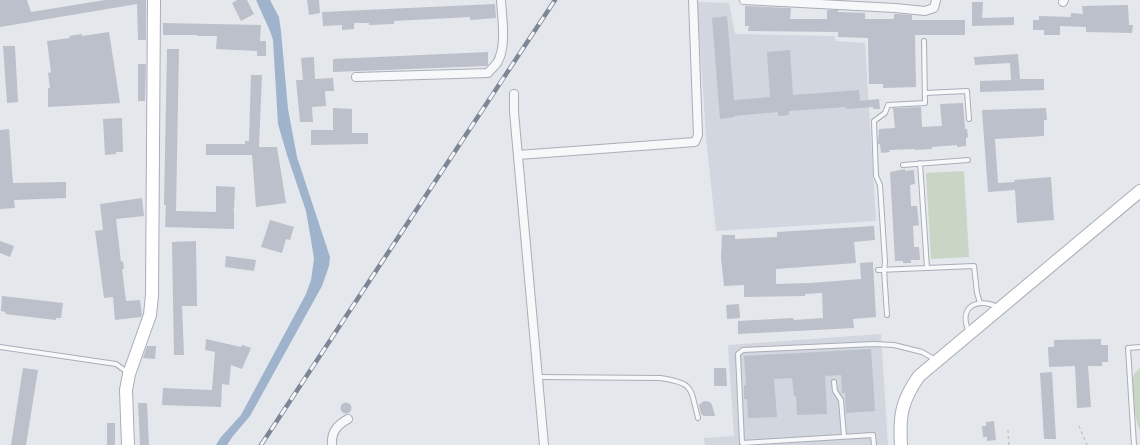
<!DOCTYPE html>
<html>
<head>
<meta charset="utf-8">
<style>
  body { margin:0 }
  canvas { display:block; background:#e4e7ec }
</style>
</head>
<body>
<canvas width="1140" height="445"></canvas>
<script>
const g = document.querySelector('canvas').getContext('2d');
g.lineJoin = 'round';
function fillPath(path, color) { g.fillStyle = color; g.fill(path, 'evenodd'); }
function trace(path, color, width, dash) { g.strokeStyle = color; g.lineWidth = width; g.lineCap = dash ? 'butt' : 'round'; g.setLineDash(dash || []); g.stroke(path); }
fillPath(new Path2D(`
  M697,2l32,1 6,31 100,2v5l30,2 11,178 -160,10 -10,-93z
  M881,334l7,111h-183l-1,-7 30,-2 -6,-91z`), '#d2d6de');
fillPath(new Path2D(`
  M964,171l5,86 -38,2 -5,-86z
  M1140,368v62c-5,-10 -9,-39 -7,-51 0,-5 4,-8 7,-11z`), '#c9d6c5');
fillPath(new Path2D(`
  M256,0h14l9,17 2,14 7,78 9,48 33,100 -1,9 -7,20 -72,130 -17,20 -6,9h-11l5,-8 20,-22 65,-121 5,-14 3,-21 -2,-13 -6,-35 -19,-56 -9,-31 -5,-84 -3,-9z`), '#9fb4cc');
fillPath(new Path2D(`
  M0,0h27l4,12 74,-12h41v40h-8l-1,-36 -137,23z
  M237,0h10l7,14 -13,7 -9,-18z
  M307,0h12l1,13 -11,2z
  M972,2h11l-1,16 32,-1v8l-42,1z
  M495,4l1,14 -26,2v-3l-76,4v3l-25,1v-2h-15v6l-12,1v-5l-19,1 -1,-14z
  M1128,5l1,20h4l-1,8 -46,-1v-5l-26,-1v9h-16v-5h-11v-10h6v-4l32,1v-4l12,1 -1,-8z
  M745,6l46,2 -1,11h37v-9h11v2l27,1v6h29v-5h3l15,1v5h53v15h-50l1,52 -33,1v-4h-14l-1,-46 -30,-1v-5l-90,-1 1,-5h-4z
  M727,16l7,84 36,-3 -3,-45 23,-2 3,45 66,-5 1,11 19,-2 1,10h-7v-2l-27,2v-2l-57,4v4l-11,1v-4l-44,4v1l-14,2 -8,-101z
  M163,23l98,2 -1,16h6v15h-9v-5l-41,-2 1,-13h-20v-1h-34z
  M109,32l11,71 -72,4v-19h2l-2,-15 3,-1 -4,-31 23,-3 -1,-2 13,-2v2z
  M3,46h12l3,56 -11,1z
  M167,49h12l-3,162 40,1v-26l19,1 -1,22h-2l2,1v19l-69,-2 1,-22h-2z
  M488,52v13l-1,1 -154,6v-13z
  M1018,54l2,25h24v11l-64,2v-11l31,-1 -1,-17 -35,2 -1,-8z
  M314,57l1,22 18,-1 1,13h-9l1,15 -14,1 1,15h-13l-4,-42h7l-2,-22z
  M138,64h8l-1,37h-7z
  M251,75h11l-3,72h18l9,56 -30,4 -4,-52h-46v-11h39v-3h4z
  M963,103l2,26h2l1,8 -2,1v8l-9,1v-2l-25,2v2l-17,1v-1l-26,1 1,2 -9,1 -1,-9h-2l1,-15 16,-1 -2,-20 28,-1 1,20 20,-1 -2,-22z
  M333,108l19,1v24h16v11l-57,1v-15h22z
  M1046,108l1,12h-3v16l-49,3 3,44 17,-1 -1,-2 37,-3 3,43 -37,3 -2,-33 -27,2 -6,-82z
  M122,118l1,34h-7v2l-11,1 -2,-36z
  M9,129l4,54 53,-1v16l-52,2 1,8 -15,1v-79z
  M905,169v2l9,-1 1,14 -5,1 1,21h6l2,19 -6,1 1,21h5l1,13h-9v3h-8v-2h-8l-5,-89z
  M142,198l2,18 -28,3 5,43 2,-1 1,8h-2l4,32 14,-1 2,15 -1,2 -26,3 -2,-23 -9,1 -9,-67 8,-1 -3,-26z
  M270,220l24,7 -4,13 -4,-1 -4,14 -21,-6z
  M874,226l1,14 -21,2 2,21 -80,6v15l34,-1 51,-4 -1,-16 13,-1 3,55 -23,2 1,9 -116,6v-13l55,-3 1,2 29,-2 -1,-25 -17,1v2l-61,1v-12l-20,1 -3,-28 1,-23h13v4l42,-2v-5z
  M0,241l14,5 -4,11 -10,-4z
  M196,241l1,65h-15l2,49h-10l-2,-113z
  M226,256l30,4 -2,11 -29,-4z
  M2,296l61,7 -2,15h-5v2l-51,-6 1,-2 -5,-1z
  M739,304l1,14 -13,1 -1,-14z
  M206,339l35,8 1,-2 9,3 -9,21 -11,-4 -2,20 -7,-1 -1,23 -59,-2 1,-17 49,2 3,-38 -10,-2z
  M1101,339v6h7v17h-6v4h-14l3,41 -14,1 -2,-42 -26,1 -1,-20h6v-7z
  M147,346h9l-1,13 -12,-1z
  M871,349l4,62 -29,2 -1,-20h-3l-1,-18 -16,1 2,38 -30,1 -1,-19h-2l-2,-18 -18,1 3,38 -29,1 -1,-19h-3v-14h2l-2,-29z
  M23,368l15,2 -12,75h-15z
  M714,368h12l1,18h-13z
  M1052,372l4,67h-12l-4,-66z
  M704,401l6,1 2,3 3,11h-11l-3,-2 -2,-9z
  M340.5 408a5.5 5.5 0 1 1 11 0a5.5 5.5 0 1 1-11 0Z
  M138,403h9l2,42h-9z
  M994,421l2,19 -9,1v-4h-4l-1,-11h4v-4z
  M107,423h8v22h-8z`), '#bbc0ca');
const lane = new Path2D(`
  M925,93l42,-2 2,28
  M920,163l7,105
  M903,165l65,-5
  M878,270l96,-4 3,27 3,10
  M887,315l-3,-45 1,-8 -5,-77 -4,-9 -2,-55 11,-8 3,-8 37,-2 -1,-62
  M969,332c-11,-25 7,-35 29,-25
  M0,347l116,17 11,8
  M538,377l122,1c34,5 30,9 38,40
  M834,382l1,9 6,9 3,36
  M874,445l-1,-10 -131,8 -4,-89 5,-4 131,-6 20,1 28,7 14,8
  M1134,445l-6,-97 12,-1`);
const street = new Path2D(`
  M744,0l151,8 30,3 9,-3 2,-8
  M1063,2l1,-2
  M356,77l132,-4c2,-3 6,-6 9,-10 10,-16 5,-44 4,-63
  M514,94v18l30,333
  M518,155l177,-13 3,-7 -5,-135
  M332,445c-1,-13 5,-20 16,-26`);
const secondary = new Path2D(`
  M128,445l-2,-55 3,-16 21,-59 2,-20 2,-295
  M901,445c-2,-30 1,-45 18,-69l221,-185`);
trace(lane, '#a9aeb7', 6);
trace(street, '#a9aeb7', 10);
trace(secondary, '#a9aeb7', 14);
trace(new Path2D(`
  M1079,426l8,19
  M1008,430l1,15`), '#c2c5cb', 1.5, [3, 3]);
trace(lane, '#f7f8fa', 4);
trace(street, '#f7f8fa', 8);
trace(secondary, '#fff', 12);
const rail = new Path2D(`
  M261,445l294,-445`);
trace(rail, '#7d8696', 4.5);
trace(rail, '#f4f6f9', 3, [9]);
</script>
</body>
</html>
